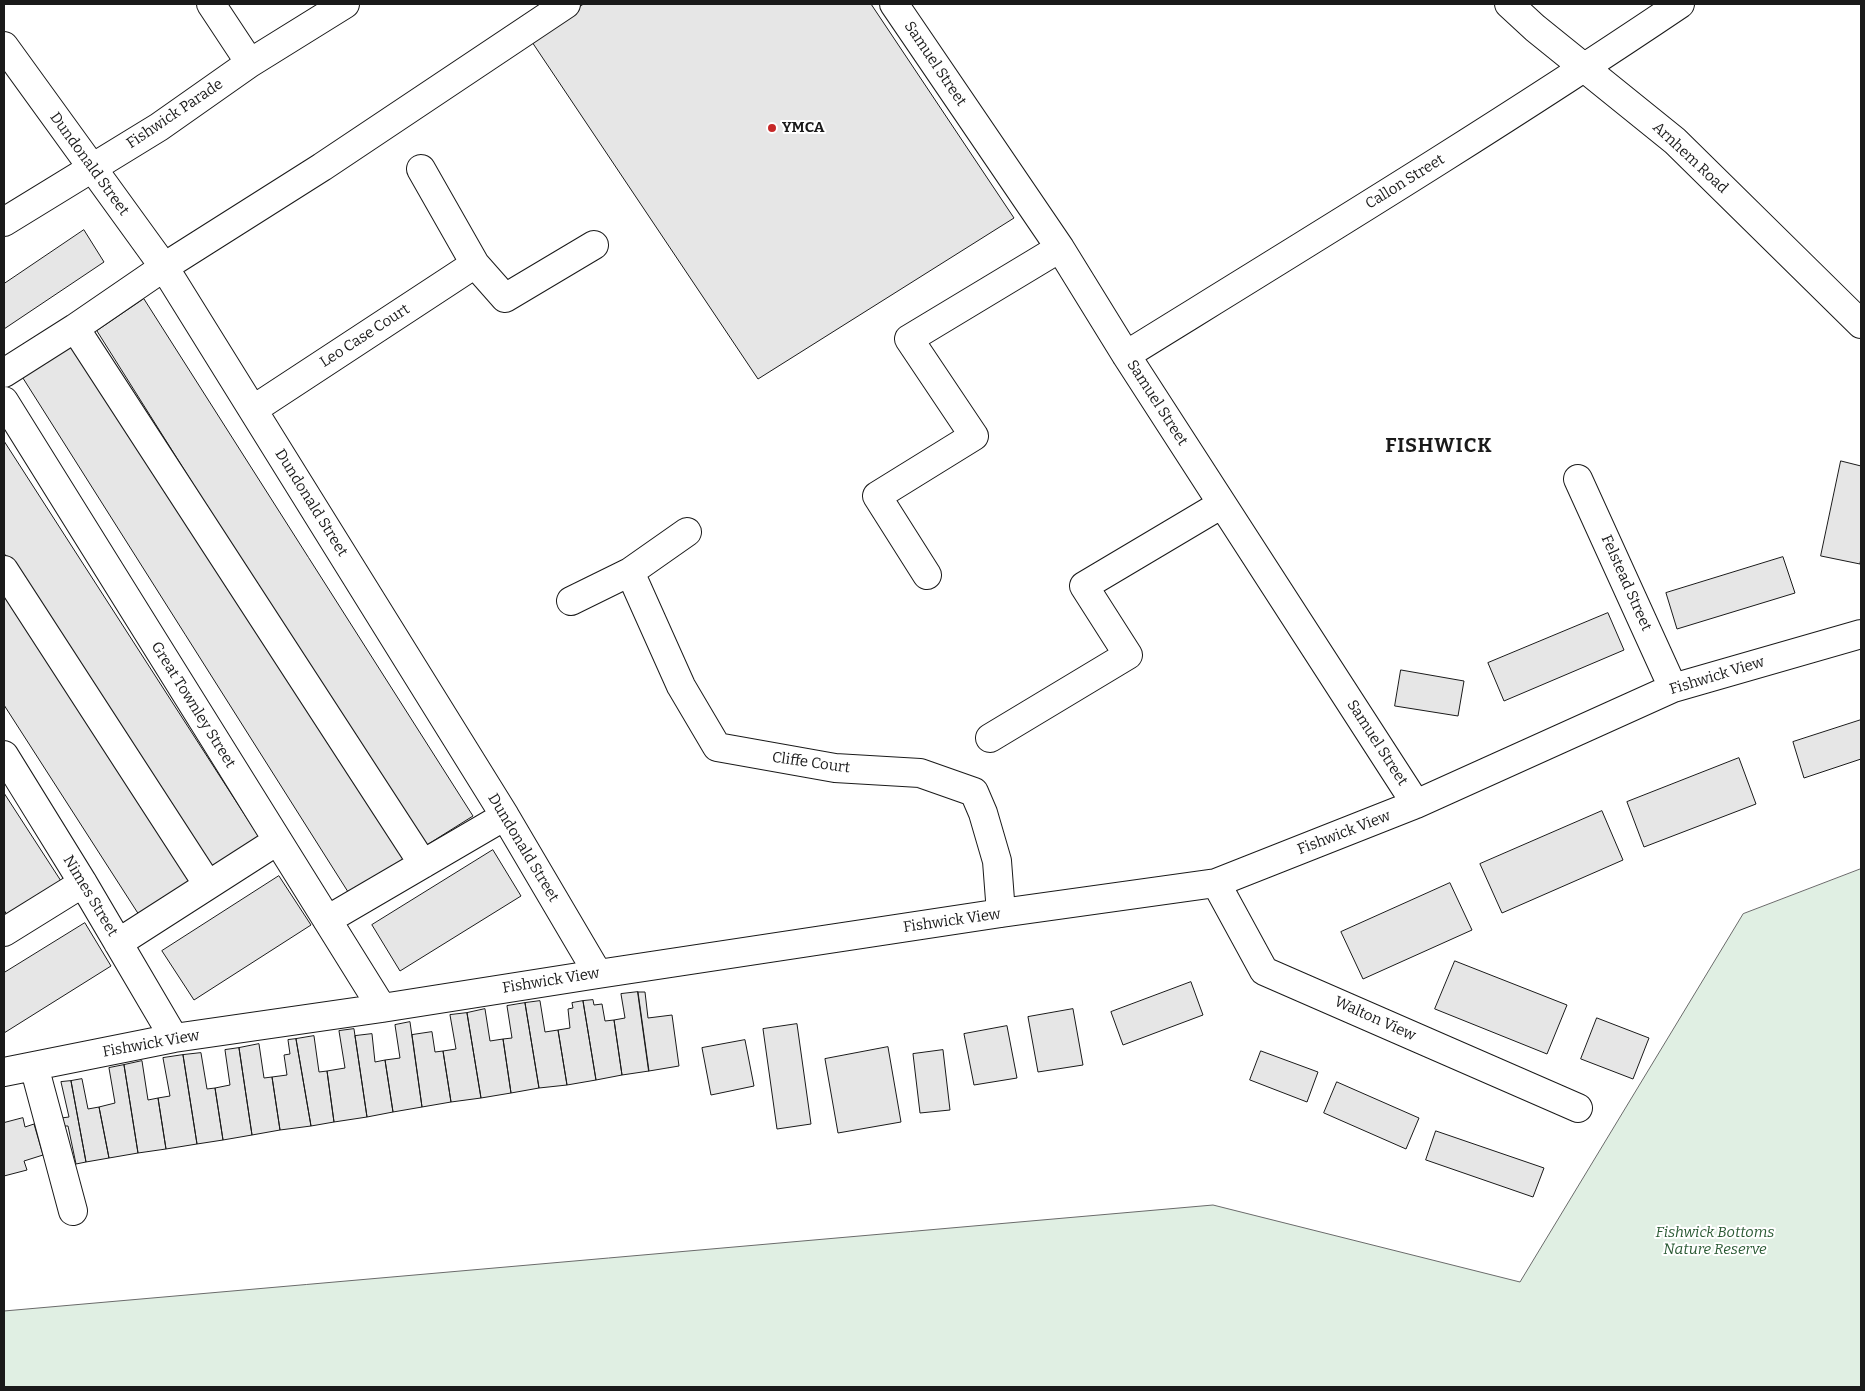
<!DOCTYPE html>
<html>
<head>
<meta charset="utf-8">
<style>
  body { margin:0 }
  #map { position:relative; width:1865px; height:1391px; overflow:hidden; background:#fff; font-family:Bitter,serif }
  canvas { display:block }
  .frame { position:absolute; inset:0; border:5px solid #1a1a1a; pointer-events:none }
</style>
</head>
<body>
<div id="map">
<canvas width="1865" height="1391"></canvas>
<div class="frame"></div>
</div>
<script>
const g = document.querySelector('canvas').getContext('2d');
g.lineJoin = 'round';
function fillPath(path, color) { g.fillStyle = color; g.fill(path, 'evenodd'); }
function trace(path, color, width, dash) { g.strokeStyle = color; g.lineWidth = width; g.lineCap = dash ? 'butt' : 'round'; g.setLineDash(dash || []); g.stroke(path); }
function label(font, color, halo, rows, align = 'center') {
  g.font = font + ' Bitter,serif'; g.lineWidth = 4; g.setLineDash([]); g.textBaseline = 'middle'; g.strokeStyle = halo; g.fillStyle = color; for (const [text, x, y, turn = 0] of rows) {
    g.save(); g.translate(x, y); g.rotate((+turn || 0) * Math.PI / 180); g.textAlign = isNaN(turn) ? turn : align; if (halo) g.strokeText(text, 0, 0); g.fillText(text, 0, 0); g.restore();
  }
}
const green = new Path2D(`
  M1861,869v518h-1857v-76l1209,-106 307,77 223,-368z`);
fillPath(green, '#e0efe3');
trace(green, '#6a6a6a', 1);
const building = new Path2D(`
  M584,4h287l143,214 -256,161 -228,-340z
  M84,230l20,32 -100,67v-45z
  M144,299l329,517 -51,32 -325,-517z
  M73,340l336,519 -59,36 -329,-520z
  M4,441l255,396 -51,33 -204,-317z
  M1841,461l20,5v91l-1,7 -39,-8z
  M1783,557l12,36 -118,36 -11,-36z
  M4,588l190,295 -53,35 -137,-213z
  M1608,613l16,37 -120,51 -16,-38z
  M1401,670l63,11 -6,35 -63,-10z
  M1861,720v39l-57,19 -11,-36z
  M1739,758l17,46 -112,43 -17,-45z
  M4,793l57,88 -54,34 -3,-5z
  M1602,811l21,49 -121,53 -22,-49z
  M493,850l28,46 -121,75 -28,-46z
  M279,876l32,49 -117,75 -32,-49z
  M1450,883l22,47 -109,49 -22,-47z
  M85,923l26,43 -107,67v-60z
  M1455,961l112,44 -20,49 -112,-45z
  M1191,982l12,33 -80,30 -12,-33z
  M638,992h7l3,26 24,-3 7,51 -30,5z
  M638,992l11,79 -27,4 -8,-55 11,-2 -4,-24z
  M593,1000l1,5 8,-1 3,17 9,-1 8,55 -26,5 -13,-79z
  M540,1001l5,31 13,-2 9,55 -28,3 -14,-85z
  M583,1001l13,79 -29,5 -9,-55 12,-2 -2,-19 5,-1 -1,-5z
  M525,1003l14,85 -28,5 -8,-54 9,-1 -5,-32z
  M485,1009l5,32 13,-2 8,54 -30,5 -14,-85z
  M1073,1009l10,56 -45,7 -10,-55z
  M467,1013l14,85 -30,4 -8,-51 13,-2 -6,-34z
  M1597,1018l52,20 -16,41 -52,-20z
  M410,1022l12,85 -29,5 -8,-52 15,-2 -5,-33z
  M797,1024l14,100 -34,5 -14,-100z
  M1007,1026l10,52 -43,7 -10,-51z
  M354,1029l13,88 -33,5 -7,-51 18,-3 -6,-37z
  M432,1032l3,20 8,-1 8,51 -29,5 -10,-72z
  M372,1034l3,28 10,-2 8,52 -26,5 -12,-81z
  M314,1036l5,36 8,-1 7,51 -23,4 -15,-87z
  M296,1039l15,87 -31,4 -8,-53 15,-2 -3,-20 6,-1 -2,-14z
  M745,1040l9,46 -43,9 -9,-47z
  M259,1044l5,34 8,-1 8,53 -28,5 -13,-87z
  M888,1047l13,75 -63,11 -13,-74z
  M239,1048l13,87 -29,5 -8,-52 15,-3 -5,-35z
  M943,1050l7,60 -30,3 -7,-59z
  M1261,1051l57,21 -11,30 -57,-22z
  M201,1053l6,36 8,-1 8,52 -26,4 -14,-89z
  M183,1055l14,89 -31,5 -8,-51 12,-2 -7,-38z
  M142,1061l6,39 10,-2 8,51 -28,4 -14,-88z
  M124,1065l14,88 -29,5 -10,-51 16,-4 -6,-35z
  M82,1079l6,30 11,-2 10,51 -23,4 -15,-81z
  M71,1081l15,81 -10,2 -8,-38h-6l-1,-8 8,-1 -8,-35z
  M1337,1082l82,36 -13,31 -82,-36z
  M23,1118l2,9 9,-3 9,31 -19,6 3,9 -23,6v-53z
  M1436,1131l108,37 -11,29 -107,-37z`);
fillPath(building, '#e6e6e6');
trace(building, '#1a1a1a', 1);
const minor = new Path2D(`
  M211,4l39,59
  M894,4l166,244 66,107 290,449
  M1509,4l26,24 140,113 186,183
  M4,46l160,221 341,549 93,158
  M421,169l54,95 30,34 89,-53
  M4,222l155,-95 91,-64 95,-59
  M75,328l348,536
  M1126,355c186,-115 373,-229 554,-351
  M4,373l71,-45 89,-61 158,-100 244,-163
  M4,401l378,607
  M254,409l221,-145
  M1578,479l95,209
  M687,532l-57,40 51,114 36,61 118,21 85,5 54,19 9,21 14,48 4,52
  M4,570l204,315
  M927,575l-50,-79 97,-60 -65,-97 151,-91
  M571,601l59,-29
  M990,738l138,-83 -44,-69 138,-82
  M4,755l79,128 91,155
  M1216,883l48,88 314,137
  M327,920l178,-104
  M4,932l79,-49
  M118,943l159,-102
  M34,1066l39,145
  M4,1072l170,-34 208,-30 216,-34 403,-61 215,-30 200,-79 257,-116 188,-54`);
trace(minor, '#1a1a1a', 30);
trace(minor, '#fff', 28);
for (const [x, y, r, color] of [
  [772,128,5,"#c62828"]
]) { const dot = new Path2D(); dot.arc(x, y, r, 0, 2 * Math.PI); g.fillStyle = color; g.fill(dot); trace(dot, '#fff', 2); }
label('15px', '#1a1a1a', '#fff', [
  ["Samuel Street",935,64,56],
  ["Fishwick Parade",175,114,-34],
  ["Arnhem Road",1690,158,43],
  ["Dundonald Street",89,164,54],
  ["Callon Street",1405,182,-32],
  ["Leo Case Court",365,336,-33],
  ["Samuel Street",1157,403,57],
  ["Dundonald Street",311,503,58],
  ["Felstead Street",1626,583,66],
  ["Fishwick View",1717,676,-17],
  ["Great Townley Street",193,705,58],
  ["Samuel Street",1377,743,57],
  ["Cliffe Court",811,763,8],
  ["Fishwick View",1344,833,-21],
  ["Dundonald Street",523,848,59],
  ["Nimes Street",90,896,59],
  ["Fishwick View",952,921,-8],
  ["Fishwick View",551,981,-9],
  ["Walton View",1375,1019,24],
  ["Fishwick View",151,1044,-10]
]);
label('bold 15px', '#1a1a1a', '#fff', [
  ["YMCA",782,128]
], 'left');
label('italic 15px', '#2b5a34', '#fff', [
  ["Fishwick Bottoms",1715,1233],
  ["Nature Reserve",1715,1250]
]);
g.letterSpacing = '1px';
label('bold 20px', '#1a1a1a', '#fff', [
  ["FISHWICK",1439,446]
]);
g.letterSpacing = '0px';
</script>
</body>
</html>
